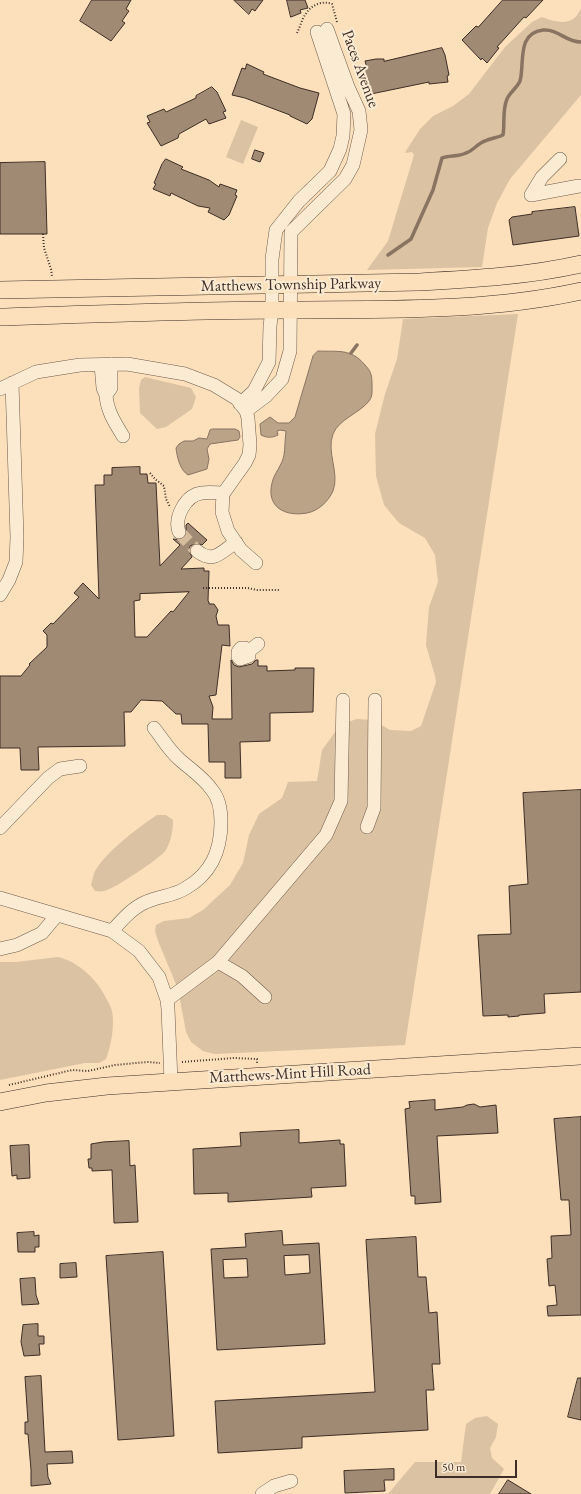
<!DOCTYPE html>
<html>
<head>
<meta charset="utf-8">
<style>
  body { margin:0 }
  #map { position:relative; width:581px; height:1494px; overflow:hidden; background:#fbe0bb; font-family:"EB Garamond",serif }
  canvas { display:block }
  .scale { position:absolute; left:435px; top:1460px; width:82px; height:18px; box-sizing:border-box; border:2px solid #3e2d26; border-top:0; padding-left:5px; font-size:12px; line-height:14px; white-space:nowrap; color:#3e2d26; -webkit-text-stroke:3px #fcebd3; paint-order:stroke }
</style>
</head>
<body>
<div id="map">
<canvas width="581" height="1494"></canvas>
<div class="scale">50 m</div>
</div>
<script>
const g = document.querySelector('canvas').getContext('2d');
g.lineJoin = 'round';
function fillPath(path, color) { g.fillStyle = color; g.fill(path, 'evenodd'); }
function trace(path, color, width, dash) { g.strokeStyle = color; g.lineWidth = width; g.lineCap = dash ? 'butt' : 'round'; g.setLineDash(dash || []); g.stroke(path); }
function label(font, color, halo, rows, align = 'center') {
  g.font = font + ' "EB Garamond",serif'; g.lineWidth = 4; g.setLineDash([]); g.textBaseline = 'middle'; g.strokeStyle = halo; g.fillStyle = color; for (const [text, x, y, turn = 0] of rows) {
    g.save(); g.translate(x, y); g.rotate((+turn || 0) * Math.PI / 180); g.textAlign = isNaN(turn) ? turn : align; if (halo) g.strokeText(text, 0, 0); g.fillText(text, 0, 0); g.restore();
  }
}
fillPath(new Path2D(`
  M581,8v87l-71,84 -13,24 -9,25 -6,39 -115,3 21,-29 26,-86 -2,-3 -7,1 1,-2 14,-22 13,-13 20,-10 16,-12 36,-47 27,-25 10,-5c15,6 32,10 39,-9z
  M241,120l17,7 -15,37 -17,-7z
  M518,314l-113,731 -190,9 -12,-3 -12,-9 -5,-10 -8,-43 -20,-48 -3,-10 1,-6 8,-4 25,-3 14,-8 27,-25 13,-22 6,-28 10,-21 23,-16 6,-16 29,-1 5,-31 19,-26 16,-5 16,1 17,10 21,1 10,-5 15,-44 -1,-6 -9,-31 3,-38 9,-25 -3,-27 -10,-17 -26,-15 -15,-18 -8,-29 -1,-42 10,-40 12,-35 6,-40z
  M145,377l46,11 5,9 -4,12 -26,18 -9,2 -17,-16 -1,-25 2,-8z
  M157,815h9l7,5c0,10 -2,21 -7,30 -5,8 -52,39 -62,41 -3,1 -6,0 -9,0l-4,-6c1,-4 2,-8 3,-12 10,-20 45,-46 63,-58z
  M58,957c21,5 40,23 49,43 2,3 4,7 5,11 3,14 -1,35 -6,48l-7,4h-14l-85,17v-118h16z
  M487,1416l11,8 -2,13 -6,11 2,10 12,11 -14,25h-102l27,-32h46l5,-38 9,-6z`), '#dbc2a2');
const water = new Path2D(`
  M318,351c20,1 33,-3 47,14 6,6 7,11 7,19 0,6 1,12 -3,17 -9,12 -30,18 -36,33 -7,18 7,39 0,57 -5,11 -15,20 -26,22 -22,4 -41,-6 -35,-30 2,-10 10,-17 12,-28 1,-7 1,-16 2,-24l-6,-1 -3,1 1,4c-6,3 -11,3 -17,0l-1,-11 10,-7 8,6h11l6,-6 18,-61z
  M213,429h22l4,2 1,6 -2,3 -28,4 -3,5 2,10 -2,10 -19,6c-8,-5 -11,-18 -12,-27l3,-4 5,-3h9l6,-3 8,1 3,-9z`);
fillPath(water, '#bba388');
trace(water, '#897461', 1);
trace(new Path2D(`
  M388,255l23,-16 22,-49 9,-32c8,-3 16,-1 24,-5 7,-2 12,-10 19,-12 6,-3 12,-3 18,-6 2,-12 -1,-24 4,-36 3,-7 10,-11 13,-18 5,-17 -4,-48 23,-51 16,-1 22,12 38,12
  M351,353l6,-8`), '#897461', 3.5);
const building = new Path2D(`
  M92,0h39l-5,9 3,2 -7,10 3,2 -14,18 -31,-20z
  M234,0h29l-8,11 -3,-2 -3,5z
  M287,0h18l3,8 -8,2 1,3 -10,4z
  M503,0h40l-17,18 -2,-1 -27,30 2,1 -12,15 -5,-5 -1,2 -19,-20 14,-14 2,1z
  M442,48l3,7 4,20 -2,1 1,6 -19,2v-2l-58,12 -4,-6 -3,-20h3l-2,-7 11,-2h8v2z
  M247,64l17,8 -1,2 37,14 19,5 -7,26 -5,5 -17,-8v-1l-45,-17 -13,-3 10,-27 3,1z
  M212,87l5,5 9,19 -3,1 3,6 -17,6 -3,-5 -27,15 -1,4 -17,8 -14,-23 3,-1 -3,-6 17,-7 2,3 30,-14v-2z
  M255,150l9,3 -4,9 -8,-3z
  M166,159l17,8 -2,2 28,11 10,7 1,-3 17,6 -2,5 2,1 -8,19 -5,5 -16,-8 2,-4 -12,-2 -27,-13 -1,3 -17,-7 3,-5 -2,-1 8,-19z
  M45,162l2,72h-47v-71z
  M575,207l4,29 -66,9 -4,-25 3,-3 20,-3v-2z
  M140,467v7h7l1,9h8l4,83 20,-21 -7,-6 8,1 5,-5v-10l2,-2 19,17 -5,5 -5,-2 -7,3 -1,5 3,6 -11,12 23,-1v3h5l-1,30 1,1v2h5l4,6 -2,6 2,9h11l1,21 -8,-1 -6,50 -7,1 4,11 -1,12h20l-1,-59 3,5 5,2 13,-3 4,-4h2v6h9v5l28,-1v-2h19l-1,44 -43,1v28l-30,1 1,36h-16v-16h-16l-1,-38h-26l-1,-10h-5l-14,-13 -21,-1 -10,12h-7l1,34 -87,1 1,23h-18l-1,-22h-20v-72h21l9,-11 -1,-1 18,-17v-12l-4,-4 8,-8 2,1 26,-27 -5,-4 9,-10 16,16 -4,-114h9v-10h8v-7zM189,592l-16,20 -2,-1 -24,26h-12l-1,-36 6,-1v-6z
  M581,790v202l-37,2 1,19 -26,2v1l-11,1v-2l-25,1 -5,-81 33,-1 -2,-48 19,-2 -5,-91z
  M435,1100v10l28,-3 4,-2 7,-1 6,3 16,-2 2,28 -61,3 4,66 -26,2v-8h-4l-6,-87 5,-1 -1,-6z
  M581,1117v198l-33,1 -1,-10 10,-1 -2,-20 -6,1 -2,-27 5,-1 -1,-22 20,-1 -2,-35h-8l-7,-81z
  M299,1130v13l41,-3v4h4l2,42 -35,2 1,9 -84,5v-9l-34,1 -1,-45 48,-3 -1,-13z
  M129,1141l1,25 5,-1 3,57 -24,1 -2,-53 -20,1v-3h-3l-1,-9h3v-15l12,-2z
  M29,1145l1,33 -13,1v-4l-5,1 -2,-30z
  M282,1231l1,14 36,-2 6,101 -108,6 -6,-101 35,-2 -1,-13zM309,1255l1,18 -25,2 -1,-19zM247,1259l1,18 -24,1 -1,-18z
  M34,1232v4l5,-1v12h-4v5h-17l-1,-19z
  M416,1237l2,40h8l3,36 8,-1 3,52h-8l2,26h-8l2,40 -126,7v11l-84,5 -3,-52 160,-9 -9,-152z
  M163,1252l11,184 -56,4 -12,-184z
  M76,1263l1,14 -17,1v-14z
  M35,1278l1,17 3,9 -17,1 -2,-26z
  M38,1324v12h6v8h-5l1,11 -16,1 -3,-14 2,-17z
  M41,1376l4,76 27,-1 1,12 -26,1 1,13 3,7 -20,2v-16l-3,-36h-3v-12h3l-3,-45z
  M578,1378h3v42l-13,-3z
  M394,1469v11h-10l1,11 -40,2 -1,-22z
  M508,1480l23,14h-32z`);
fillPath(building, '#a08a73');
trace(building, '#3e2d26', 1);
trace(new Path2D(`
  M179,532l18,19`), '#d5bc9d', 13, [13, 6]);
const minor = new Path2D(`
  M560,159l-18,18 -11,18 48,-9
  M101,365l2,23 3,7 5,-7v-24
  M0,389l36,-17 44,-7 47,-1 58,10 29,11 23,14 9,12 2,7 2,27 -1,10 -4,8 -22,31 -1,18 6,19 13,19 15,13
  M106,395c1,16 9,28 17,41
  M240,404l14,-13 15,-29 1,-36 2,-16v-51l4,-29 23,-29 31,-30 10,-22 3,-13 1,-22 -27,-82
  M246,411l20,-15 16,-17 8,-28 1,-119 54,-53 8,-14 8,-35 -2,-19 -11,-24 -21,-58
  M179,532c-5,-14 6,-37 23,-39 7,-1 15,0 22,0
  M197,551c17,13 24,1 39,-9
  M0,595l9,-15 7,-18 1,-25 -5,-154
  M249,651v5l-9,3 -2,-2v-5l3,-4h4l4,3 9,-7
  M367,827l7,-19 1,-108
  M0,828l48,-50 12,-9 20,-3
  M0,898l112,33 27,20 20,26 8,23 1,9 3,72
  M112,931c10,-11 20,-23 34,-29 13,-6 28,-6 40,-14 26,-15 35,-38 35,-66 0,-11 -2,-24 -9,-32 -9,-13 -22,-21 -33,-31 -10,-9 -17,-21 -25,-31
  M0,949l17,-4 25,-12 15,-18
  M218,962l24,14 23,21
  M167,1000l51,-38 108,-127 15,-34 2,-101
  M262,1494l12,-8 17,-5`);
const major = new Path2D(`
  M0,290l419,-8c54,-3 109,-6 162,-18
  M0,317c96,-3 193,-7 290,-7 97,-1 196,2 291,-19
  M0,1102l46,-9 61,-7 474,-30`);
trace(minor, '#6d5a4b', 14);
trace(major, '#3e2d26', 18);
trace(new Path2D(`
  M297,33c3,-6 5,-14 8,-18 6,-10 17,-15 27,-11l5,18
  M43,234l1,14 7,21 1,7
  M150,473l5,6 9,7 2,13 4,8
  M203,588h45l9,2h23
  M182,1062l52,-4 23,1v5
  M9,1085l63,-15 16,1 27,-6 32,-3 13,1`), '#3e2d26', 2, [1, 2]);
trace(minor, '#fcebd3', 13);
trace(major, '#fbe0bb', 17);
label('16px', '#3e2d26', '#fcebd3', [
  ["Paces Avenue",360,69,70],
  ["Matthews Township Parkway",291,285,-1],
  ["Matthews-Mint Hill Road",290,1074,-3]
]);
</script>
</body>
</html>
